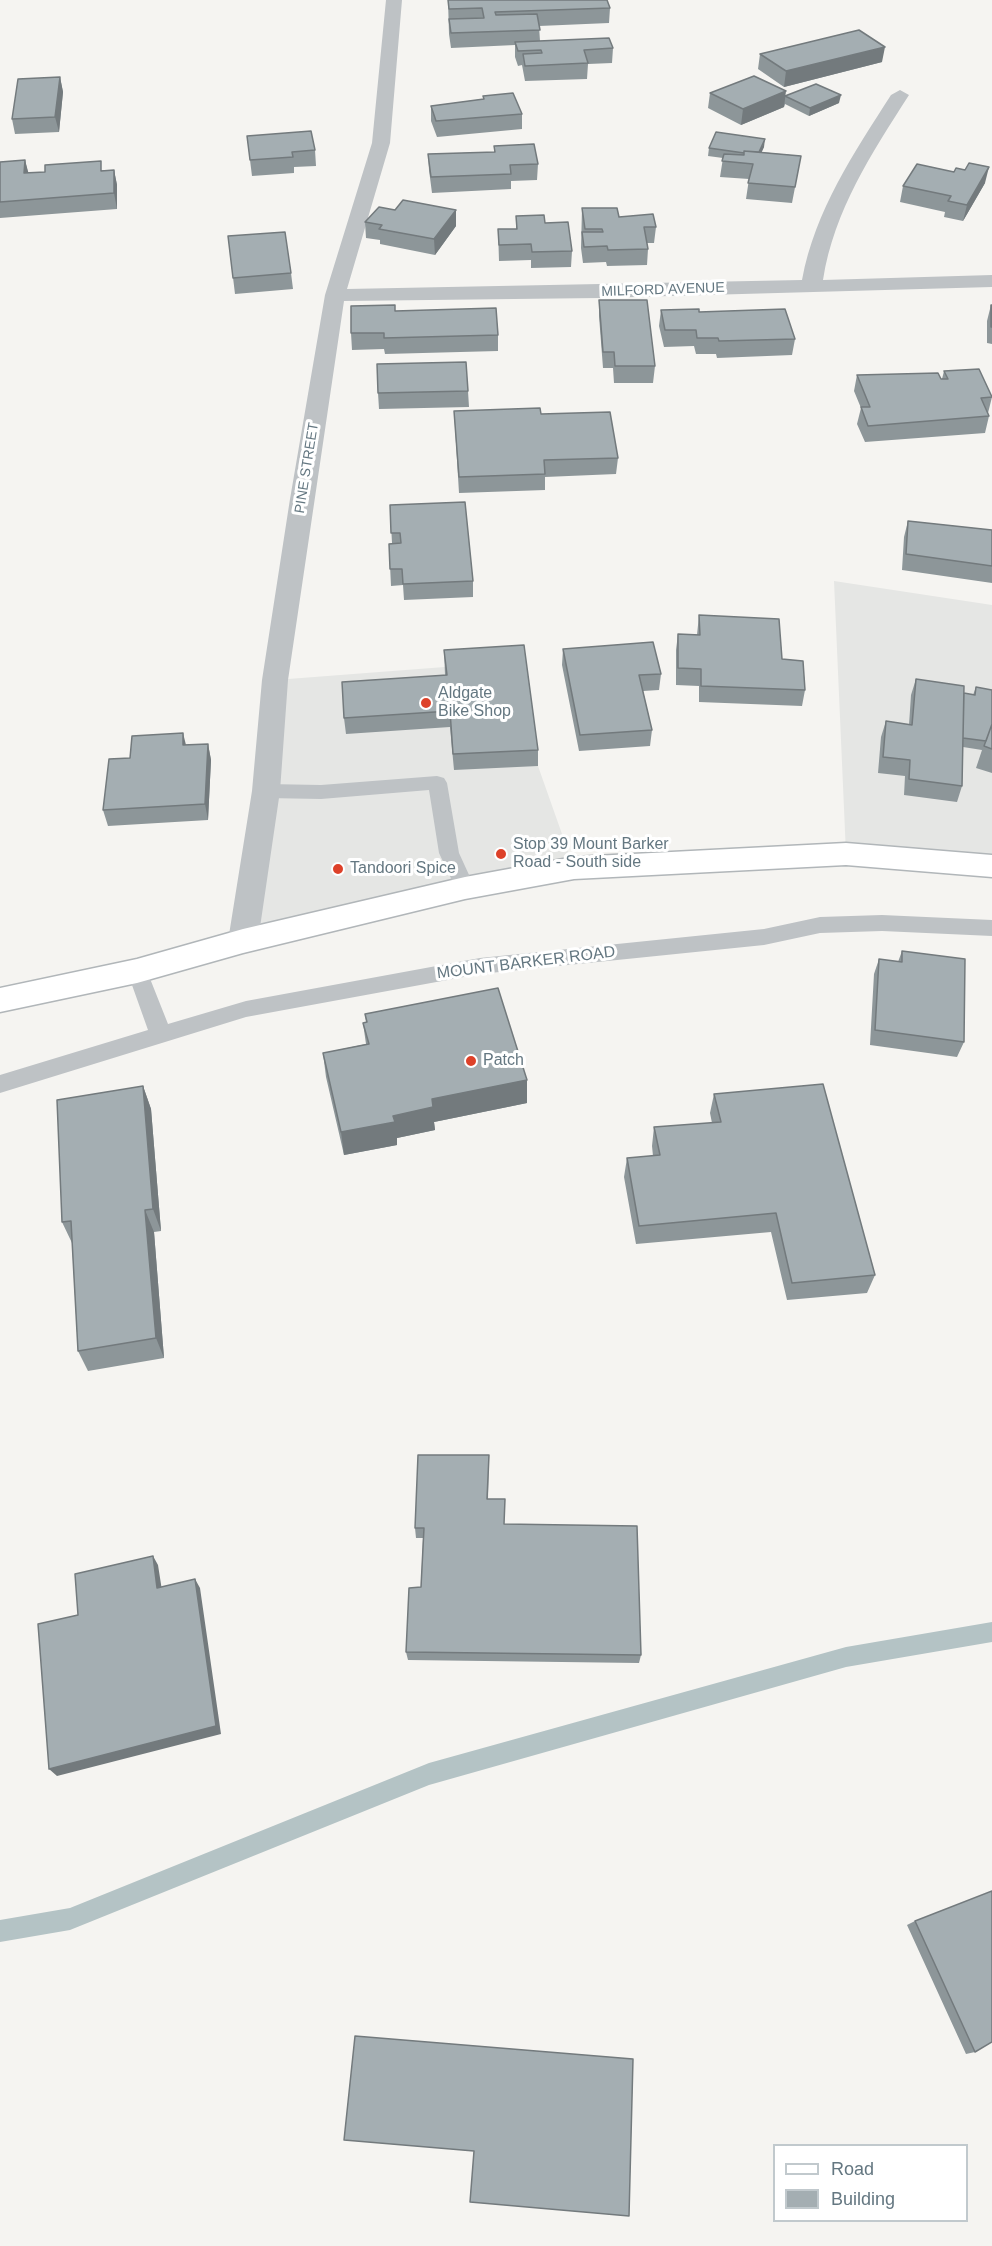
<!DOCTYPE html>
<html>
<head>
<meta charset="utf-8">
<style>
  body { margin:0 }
  #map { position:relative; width:992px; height:2246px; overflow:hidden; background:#f5f4f1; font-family:Helvetica,sans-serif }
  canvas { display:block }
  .legend { position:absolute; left:773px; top:2144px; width:195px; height:78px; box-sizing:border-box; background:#fff; border:2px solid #c1c9cd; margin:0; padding:8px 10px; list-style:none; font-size:18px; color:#647781 }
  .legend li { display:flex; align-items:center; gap:12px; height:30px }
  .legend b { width:30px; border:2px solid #c1c9cd }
</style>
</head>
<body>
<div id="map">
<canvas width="992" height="2246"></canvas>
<ul class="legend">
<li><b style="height:8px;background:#fff"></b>Road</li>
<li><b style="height:16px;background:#a4aeb2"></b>Building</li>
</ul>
</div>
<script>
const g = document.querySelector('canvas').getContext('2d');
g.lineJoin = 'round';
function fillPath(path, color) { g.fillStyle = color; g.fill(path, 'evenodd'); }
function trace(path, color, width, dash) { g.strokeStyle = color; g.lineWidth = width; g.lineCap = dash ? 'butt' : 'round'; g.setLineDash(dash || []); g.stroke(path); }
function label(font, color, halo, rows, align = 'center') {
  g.font = font + ' Helvetica,sans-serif'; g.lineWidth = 6; g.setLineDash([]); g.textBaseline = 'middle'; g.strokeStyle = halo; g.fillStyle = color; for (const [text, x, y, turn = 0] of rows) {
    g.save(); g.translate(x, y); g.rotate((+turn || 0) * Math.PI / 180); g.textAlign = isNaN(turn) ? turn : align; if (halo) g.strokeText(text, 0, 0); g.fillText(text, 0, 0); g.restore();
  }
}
fillPath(new Path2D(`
  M834,581l158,24v261l-146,-12z
  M523,661l15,105 36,102 -331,73 32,-261z`), '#e5e6e4');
fillPath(new Path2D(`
  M992,1622v20l-146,25 -417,118 -359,145 -70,12v-22l70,-12 359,-145 417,-116z`), '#b4c3c5');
const primary = new Path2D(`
  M846,843l146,12v22l-146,-12 -272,14 -109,20 -222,54 -106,30 -137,29v-24l137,-29 106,-30 222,-52 109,-20z`);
trace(primary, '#b1b6b9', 3);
fillPath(new Path2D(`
  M437,776l7,2 3,5 12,70 16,35 -3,5 -7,2 -7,-2 -19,-40 -10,-63 -108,9 -55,-1 -7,-2 -3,-5 3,-5 7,-2 55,1z
  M882,915l110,5v16l-110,-5 -62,2 -56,12 -284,29 -234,43 -246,76v-18l148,-45 -21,-59 3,-6 7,-2 7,2 3,6 21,53 78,-23 234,-43 284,-29 56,-12z`), '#bec2c5');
fillPath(new Path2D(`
  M386,0h16l-12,143 -43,146 455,-9c13,-70 52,-127 89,-185l9,-5 9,5c-37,58 -75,115 -86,185l169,-5v12l-393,11 -255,3 -56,379 -8,111 -22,150 -4,8 -11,4 -11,-4 -4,-8 24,-150 10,-111 28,-181 35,-204 47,-152z`), '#bec2c5');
fillPath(primary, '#fff');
fillPath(new Path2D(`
  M448,0l162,8 -1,15 -70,3 1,15 73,7 -1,15 -24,1 -1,15 -62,2 -3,-16 -4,1 -3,-9v-12l-64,3 -2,-14z
  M760,54l122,8 -98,25 -26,-18z
  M60,77l3,15 -4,40 -44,2 -3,-15z
  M710,93l76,3 53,7 -30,13 -24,-12 -1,3 -43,18 -33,-17z
  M483,96l39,18v15l-85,8 -6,-16v-15l52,-7z
  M247,136l68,14 1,16 -22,1v6l-42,3z
  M494,146l44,18 -1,16 -26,1v8l-79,4 -3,-23 -1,-16 66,-2z
  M764,147l-3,5 40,4 -9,47 -46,-4 3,-20 -29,-2 3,-19 -15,-2 1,-8z
  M25,160l3,13 86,-3 3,15v24l-117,9v-56z
  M985,183l-22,38 -19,-4 1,-5 -45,-10 3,-16z
  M582,208l37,9 37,10 -2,16h-7l1,6 -1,16 -40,1 -1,-4 -23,1 -2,-15z
  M516,216l29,7 27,28 -1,16 -40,1v-8l-32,1 -1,-32h18z
  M365,222l91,4 -21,29 -55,-11v-4l-14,-2z
  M228,236l63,37 2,16 -58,5z
  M599,300l56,66 -2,17h-39l-1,-15h-10l-4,-52z
  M991,305h1v39l-5,-1v-22z
  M661,310l38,2 96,27 -3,16 -75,3 -1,-4h-20l-2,-8 -30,1 -5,-21z
  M395,311l103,24v16l-113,3 -1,-5 -32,1 -1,-17z
  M944,371l48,26 -4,16 1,3 -4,17 -120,9 -8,-18 4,-16 -7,-17 3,-16 85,4z
  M468,391l1,16 -90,2 -1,-16z
  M454,411l87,3 77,44 -2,16 -71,3v13l-86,3z
  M390,505l83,76v16l-69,3 -1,-15 -12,1 -2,-42 3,-1z
  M908,521l84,9v53l-90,-13 2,-33z
  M699,615l83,44 23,31 -3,16 -103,-4v-16l-23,-1v-35l2,-16 19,1z
  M563,649l98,25 -2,16 -16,1 9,39 -2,16 -71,5 -17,-86z
  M444,650l94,100v16l-84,4 -4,-43 -104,7 -2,-16 101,-43z
  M916,679l48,14 9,2 3,-8 16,3v83l-16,-5 6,-18 -19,-3 -1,39 -5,16 -53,-7 1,-19 -27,-3 3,-36 5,-16 23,4 2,-30z
  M208,744l3,16 -3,60 -100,6 -5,-16 27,-52 56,-13z
  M902,951l62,91 -7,15 -87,-12 4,-71 5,-15 19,3z
  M365,1014l162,66v23l-93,19 1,8 -38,8v7l-53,10 -18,-78 -3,-24 43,-9 -3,-21 3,-1z
  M143,1086l8,23 10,122 -7,1 10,126 -76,13 -10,-20 -6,-108 -10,-21z
  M714,1094l161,181 -8,18 -80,7 -16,-68 -135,12 -12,-67 3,-19 26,-2 -1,-10 2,-19 58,-4 -2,-10z
  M489,1455l-1,44 16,25 137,131 -2,8 -231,-3 -2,-8 15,-65 2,-49h-7l-1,-10z
  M915,1921l60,131 -9,2 -59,-129z`), '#8d9699');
fillPath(new Path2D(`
  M885,47l-3,15 -98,25 2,-16z
  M60,77l3,15 -4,40 -4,-15z
  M786,91l-2,16 -43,18 2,-16z
  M841,95l-2,8 -30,13 1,-8z
  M765,139l-1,8 -7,16 1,-8z
  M25,160l4,15 -5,-2z
  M989,167l-4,16 -22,38 4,-16z
  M114,170l3,15v24l-3,-16z
  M456,210v16l-21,29 -1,-16z
  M183,733l4,16 -4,-4z
  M208,744l3,16 -3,60 -3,-16z
  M527,1080v23l-93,19 1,8 -38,8v7l-53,10 -3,-23 52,-16 39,-17z
  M143,1086l8,23 10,122 -8,-22z
  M145,1210l9,22 10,126 -8,-20z
  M153,1556l5,9 5,32 -6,-9z
  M195,1579l5,9 21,146 -164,42 -8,-7z`), '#737a7d');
const building = new Path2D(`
  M448,0h159l3,8 -115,4 1,3 41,-1 3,16 -89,3 -2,-14 35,-1 -2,-10 -33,1z
  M859,30l26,17 -99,24 -26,-17z
  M609,38l4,10 -29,2 4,13 -63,3 -2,-12 19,-1 -1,-3 -23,1 -3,-9z
  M754,76l32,15 -43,18 -33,-16z
  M60,77l-5,40 -43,2 6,-40z
  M816,84l25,11 -31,13 -25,-12z
  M513,93l9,21 -86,7 -5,-15 53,-7 -1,-3z
  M311,131l4,19 -23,2 1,5 -43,3 -3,-24z
  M716,132l49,7 -6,13 -15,-1v2l-35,-5z
  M534,144l4,20 -28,1 1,9 -80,3 -3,-23 67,-2 -1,-6z
  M744,151l57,5 -6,31 -47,-4 5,-19 -31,-3 2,-7 20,1z
  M25,160l-1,13 21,-1v-7l56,-4v10l13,-1v23l-114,9v-40z
  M969,163l20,4 -22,38 -19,-4 3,-5 -48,-10 14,-22 37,8 2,-4 9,2z
  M403,200l53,10 -22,29 -55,-10 3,-4 -17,-3 14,-15 16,3z
  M582,208h35l2,9 34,-3 3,13h-12l4,22 -40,1 -1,-4 -23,1 -2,-15h21l-1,-3h-17z
  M544,215l1,8 23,-1 4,29 -40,1 -1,-8 -32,1 -1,-16h19l-1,-13z
  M285,232l6,41 -58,5 -5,-42z
  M599,300h48l8,66h-40l-1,-14h-11z
  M395,305v6l101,-3 2,27 -114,3v-5h-33v-27z
  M991,305h1v22h-1z
  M699,309v3l86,-3 10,30 -76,2 -1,-3h-21l-1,-8h-31l-4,-20z
  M466,362l2,29 -90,2 -1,-29z
  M979,369l13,28 -11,1 8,18 -121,10 -7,-19h9l-13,-32 81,-2 3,6h7l-4,-8z
  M540,408l1,6 69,-2 8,46 -74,2 1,14 -86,3 -5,-66z
  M465,502l8,79 -70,3 -1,-15h-12l-1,-25 12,-1 -1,-10h-9l-1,-28z
  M908,521l84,9v36l-86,-12z
  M699,615l80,4 3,40 21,2 2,29 -104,-4v-17l-23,-1v-34l22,1z
  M653,642l8,32 -22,1 13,55 -72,5 -17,-86z
  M524,645l14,105 -85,4 -3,-43 -106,7 -2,-36 105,-7 -3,-25z
  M916,679l48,7 -2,100 -53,-7 1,-19 -27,-3 3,-36 26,4z
  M976,687l16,3v34l-6,17 -23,-3 1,-45 11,2z
  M992,724v25l-8,-3z
  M183,733v12l25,-1 -3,60 -102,6 6,-51 21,-1 2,-22z
  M902,951l63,8 -1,83 -89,-12 4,-71 23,3z
  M498,988l29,92 -95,19 1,8 -40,9 2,6 -54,10 -18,-79 46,-9 -6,-21 4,-1 -2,-8z
  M823,1084l52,191 -83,8 -16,-70 -137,13 -12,-68 33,-3 -6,-28 67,-5 -7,-28z
  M143,1086l10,123 -8,1 11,128 -78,13 -7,-130 -9,1 -5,-122z
  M418,1455h71l-2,44h18l-1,25 133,2 4,129 -235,-3 3,-64 12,-1 3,-59h-9z
  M153,1556l4,32 38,-9 21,147 -167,43 -11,-145 40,-9 -3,-41z
  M992,1891v151l-17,10 -60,-131z
  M355,2036l278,23 -4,157 -159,-14 4,-51 -130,-11z`);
fillPath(building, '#a4aeb2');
trace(building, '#737a7d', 1.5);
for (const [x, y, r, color] of [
  [426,703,6,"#dd4129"],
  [501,854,6,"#dd4129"],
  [338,869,6,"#dd4129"],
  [471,1061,6,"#dd4129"]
]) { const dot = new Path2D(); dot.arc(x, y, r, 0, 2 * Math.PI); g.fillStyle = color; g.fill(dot); trace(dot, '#fff', 2); }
label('14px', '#647781', '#fff', [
  ["MILFORD AVENUE",663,290,-2],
  ["PINE STREET",307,468,-81]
]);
label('16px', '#647781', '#fff', [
  ["Aldgate",438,694],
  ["Bike Shop",438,712],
  ["Stop 39 Mount Barker",513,845],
  ["Road - South side",513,863],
  ["Tandoori Spice",350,869],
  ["Patch",483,1061]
], 'left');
label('16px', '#647781', '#fff', [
  ["MOUNT BARKER ROAD",526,963,-7]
]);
</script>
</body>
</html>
